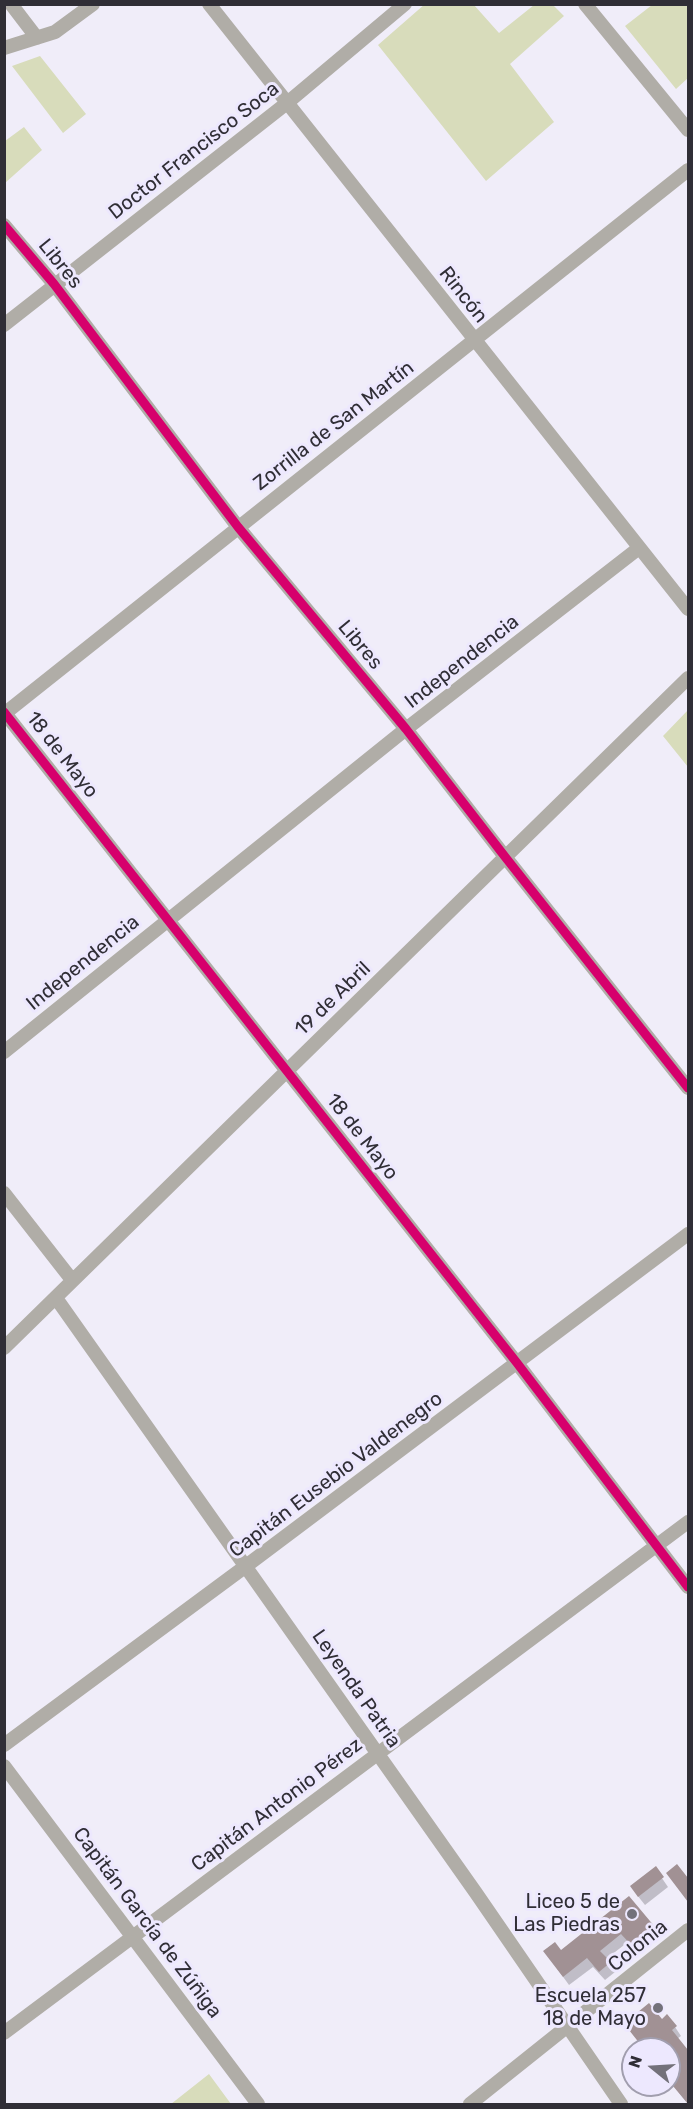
<!DOCTYPE html>
<html>
<head>
<meta charset="utf-8">
<style>
  body { margin:0 }
  #map { position:relative; width:693px; height:2109px; overflow:hidden; background:#f0edf9; font-family:Rubik,sans-serif }
  canvas { display:block }
  .frame { position:absolute; inset:0; border:6px solid #302e36; pointer-events:none }
  .north { position:absolute; left:621px; top:2037px; width:60px; height:60px; box-sizing:border-box; background:#ede8fe; border:2px solid #a19eae; border-radius:50%; rotate:288deg; font-size:16px; font-weight:700; line-height:24px; text-align:center; color:#302e36 }
  .north::after { content:''; display:block; margin:auto; width:21px; height:27px; background:#73717a; clip-path:polygon(50% 0,100% 100%,50% 72%,0 100%) }
</style>
</head>
<body>
<div id="map">
<canvas width="693" height="2109"></canvas>
<div class="frame"></div>
<div class="north">N</div>
</div>
<script>
const g = document.querySelector('canvas').getContext('2d');
g.lineJoin = 'round';
function fillPath(path, color) { g.fillStyle = color; g.fill(path, 'evenodd'); }
function trace(path, color, width, dash) { g.strokeStyle = color; g.lineWidth = width; g.lineCap = dash ? 'butt' : 'round'; g.setLineDash(dash || []); g.stroke(path); }
function label(font, color, halo, rows, align = 'center') {
  g.font = font + ' Rubik,sans-serif'; g.lineWidth = 6; g.setLineDash([]); g.textBaseline = 'middle'; g.strokeStyle = halo; g.fillStyle = color; for (const [text, x, y, turn = 0] of rows) {
    g.save(); g.translate(x, y); g.rotate((+turn || 0) * Math.PI / 180); g.textAlign = isNaN(turn) ? turn : align; if (halo) g.strokeText(text, 0, 0); g.fillText(text, 0, 0); g.restore();
  }
}
fillPath(new Path2D(`
  M425,4l49,1 25,28 35,-28h19l11,11 -54,48 44,58 -68,59 -108,-136z
  M652,5h36v73l-12,11 -51,-63z
  M40,56l46,58 -23,19 -51,-67z
  M24,127l18,23 -37,33v-42z
  M688,710v57l-25,-31z
  M209,2074l22,30h-60z`), '#d8dcbb');
fillPath(new Path2D(`
  M655,1868l13,19 -23,18 -8,-10z
  M629,1898l30,39 -21,17 -10,-12 -22,17 9,13 -10,8 -12,-13 -24,18 -24,-33h15z
  M661,2021l14,6 6,9 -4,3 11,14v51l-19,-23v-32h-25l-17,-24z`), '#0003');
fillPath(new Path2D(`
  M677,1864l11,14v24l-22,-29z
  M656,1866l8,11 -26,20 -8,-11z
  M629,1896l26,31 -23,19 -11,-12 -21,17 11,11 -12,10 -12,-14 -24,19 -20,-26 12,-9 6,8z
  M649,2003l13,16 5,-5 10,12 -5,4 16,20v54l-19,-23v-32h-25l-19,-24 4,-3 -2,-1z`), '#a19194');
trace(new Path2D(`
  M11,4l26,34
  M209,4l479,605
  M585,4l103,126
  M4,48l51,-16 38,-28
  M4,225l50,59 184,243 168,202 100,129 182,230
  M4,325l283,-222 118,-99
  M4,712l513,651 171,224
  M4,714l684,-544
  M4,1052l402,-323 233,-181
  M4,1193l68,87
  M56,1298l420,595 145,211
  M4,1348l684,-670
  M4,1745l242,-179 442,-332
  M4,1766l254,338
  M4,2033l684,-511
  M470,2104l218,-174`), '#b0ada7', 14);
trace(new Path2D(`
  M4,225l50,59 184,243 168,202 100,129 182,230
  M4,712l513,651 171,224`), '#d6006c', 9);
for (const [x, y, r, color] of [
  [632,1914,6,"#73717a"],
  [658,2008,6,"#73717a"]
]) { const dot = new Path2D(); dot.arc(x, y, r, 0, 2 * Math.PI); g.fillStyle = color; g.fill(dot); trace(dot, '#ede8fe', 2); }
label('20px', '#302e36', '#ede8fe', [
  ["Doctor Francisco Soca",194,151,-38],
  ["Libres",60,264,51],
  ["Rincón",463,295,52],
  ["Zorrilla de San Martín",334,426,-38],
  ["Libres",360,645,50],
  ["Independencia",462,662,-38],
  ["18 de Mayo",62,755,52],
  ["Independencia",83,963,-39],
  ["19 de Abril",333,999,-44],
  ["18 de Mayo",362,1137,52],
  ["Capitán Eusebio Valdenegro",336,1475,-37],
  ["Leyenda Patria",356,1689,55],
  ["Capitán Antonio Pérez",277,1805,-37],
  ["Capitán García de Zúñiga",147,1923,53],
  ["Colonia",638,1946,-39]
]);
label('20px', '#302e36', '#ede8fe', [
  ["Liceo 5 de",620,1902],
  ["Las Piedras",620,1925],
  ["Escuela 257",646,1996],
  ["18 de Mayo",646,2019]
], 'right');
</script>
</body>
</html>
